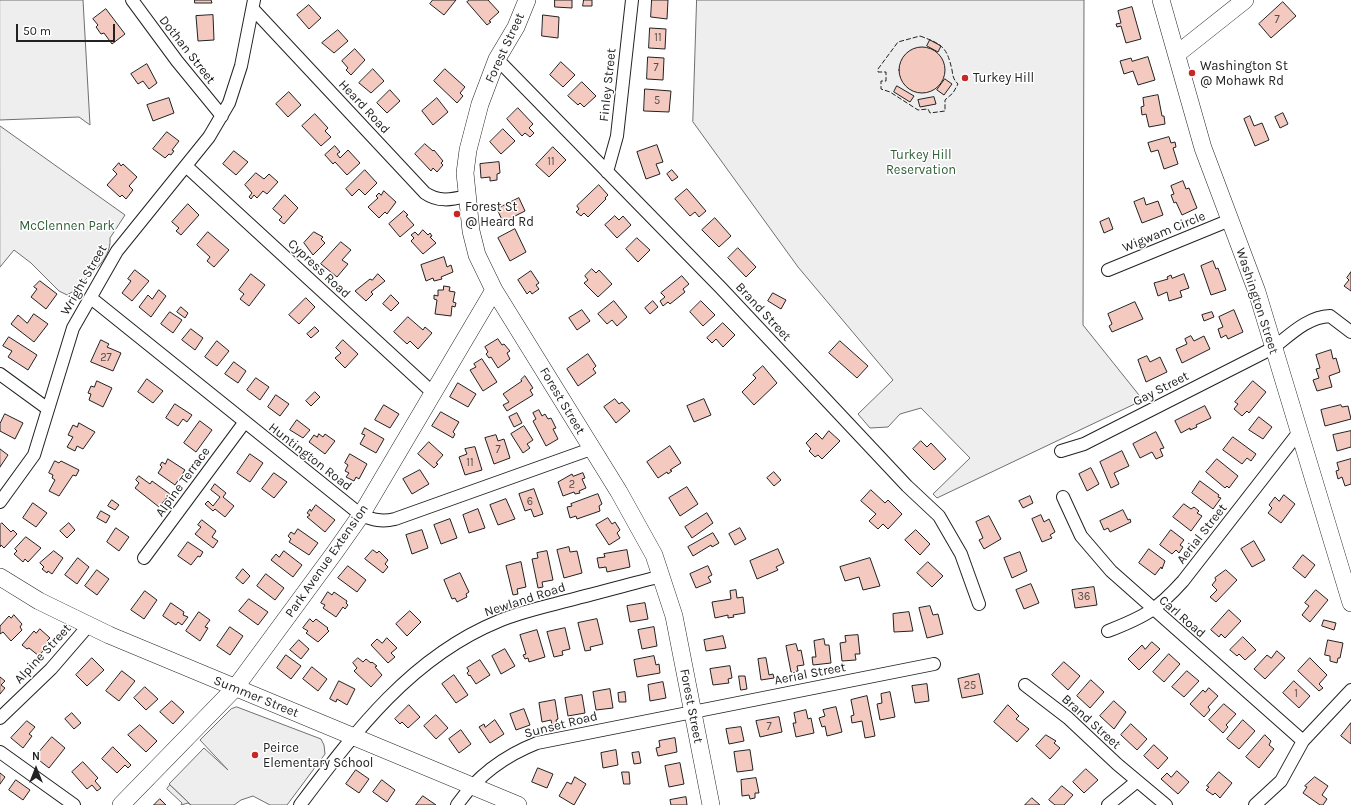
<!DOCTYPE html>
<html>
<head>
<meta charset="utf-8">
<style>
  body { margin:0 }
  #map { position:relative; width:1351px; height:805px; overflow:hidden; background:#fff; font-family:Karla,sans-serif }
  canvas { display:block }
  .north { position:absolute; left:16px; top:749px; width:40px; height:40px; -webkit-text-stroke:3px #fff; paint-order:stroke; rotate:0deg; font-size:11px; font-weight:700; line-height:16px; text-align:center; color:#222 }
  .north::after { content:''; display:block; margin:auto; width:14px; height:18px; background:#222; clip-path:polygon(50% 0,100% 100%,50% 72%,0 100%) }
  .scale { position:absolute; left:16px; top:24px; width:99px; height:18px; box-sizing:border-box; border:2px solid #222; border-top:0; padding-left:5px; font-size:12px; line-height:14px; white-space:nowrap; color:#222; -webkit-text-stroke:3px #fff; paint-order:stroke }
</style>
</head>
<body>
<div id="map">
<canvas width="1351" height="805"></canvas>
<div class="north">N</div>
<div class="scale">50 m</div>
</div>
<script>
const g = document.querySelector('canvas').getContext('2d');
g.lineJoin = 'round';
function fillPath(path, color) { g.fillStyle = color; g.fill(path, 'evenodd'); }
function trace(path, color, width, dash) { g.strokeStyle = color; g.lineWidth = width; g.lineCap = dash ? 'butt' : 'round'; g.setLineDash(dash || []); g.stroke(path); }
function label(font, color, halo, rows, align = 'center') {
  g.font = font + ' Karla,sans-serif'; g.lineWidth = 3; g.setLineDash([]); g.textBaseline = 'middle'; g.strokeStyle = halo; g.fillStyle = color; for (const [text, x, y, turn = 0] of rows) {
    g.save(); g.translate(x, y); g.rotate((+turn || 0) * Math.PI / 180); g.textAlign = isNaN(turn) ? turn : align; if (halo) g.strokeText(text, 0, 0); g.fillText(text, 0, 0); g.restore();
  }
}
const green = new Path2D(`
  M0,0h83l7,125 -11,-8 -79,3z
  M697,0h387l-1,325 60,75 -206,98 -4,-4 37,-36 -49,-50 -21,6 -12,13 -18,1 -12,-14 35,-34 -95,-113 -105,-145z
  M0,126l125,89 -15,23c2,24 -25,38 -36,55l-2,-1 -5,3 -8,-4 -28,-28 -17,-13 -14,17z
  M237,707l84,32 3,6 1,9 -38,51h-17l-17,-9 -12,4 -7,5h-43l-22,-21 35,-36 24,22 -28,-30 31,-31z`);
fillPath(green, '#eee');
trace(green, '#6f6f6f', 1);
const parking = new Path2D(`
  M170,785l21,20 -3,-2 -7,2 1,-2 -15,-14z`);
fillPath(parking, '#ededed');
trace(parking, '#6f6f6f', 1);
const building = new Path2D(`
  M195,0h16l1,3h-17z
  M433,0h23l-12,15 -14,-11z
  M470,0h18l11,12 -10,9 2,1 -4,3 -20,-23z
  M555,0h17v8l-17,-1z
  M584,0h8v6h-9z
  M652,0h16l-1,19 -16,-2z
  M1283,2l13,14 -25,22 -12,-14z
  M309,5l12,13 -12,11 -12,-14z
  M1132,7l9,32 -15,4 -5,-17 -4,1 -1,-3 5,-1 -3,-12z
  M106,9l19,25 -13,10 -8,-11 -3,1 -5,-7 2,-2 -5,-6z
  M213,15l1,25 -16,1 -2,-25z
  M543,15l16,2 -1,21 -16,-2z
  M650,28l16,1 -1,20 -16,-1z
  M338,30l10,11 -14,12 -12,-10z
  M930,40l11,6 -3,6 -11,-6z
  M899 70a23 23 0 1 1 46 0a23 23 0 1 1-46 0Z
  M355,49l10,11 -14,15 -5,-5 2,-2 -6,-7z
  M648,57l16,1 -1,22 -16,-1z
  M1148,57l7,23 -17,5 -5,-14 -9,3 -4,-13 11,-3 1,3z
  M561,62l14,13 -12,12 -13,-12z
  M147,64l10,19 -8,6 -6,-8 -5,3 -7,-10z
  M373,69l11,12 -13,12 -12,-10z
  M445,69l20,18 -5,6 3,3 -6,7 -23,-22z
  M945,79l7,5 -8,11 -7,-5z
  M582,82l14,14 -12,11 -4,-4 -2,2 -10,-9z
  M897,86l17,10 -4,6 -16,-10z
  M645,89l26,2 -2,21 -25,-1z
  M390,90l10,11 -13,12 -10,-10z
  M289,92l12,13 -13,12 -12,-13z
  M1158,95l4,21h2l1,8 -16,3 -3,-13 -4,1 -1,-8 3,-1 -1,-8z
  M934,97l2,7 -16,3 -2,-7z
  M169,98l5,15 -21,8 -6,-16z
  M437,98l11,14 -15,13 -11,-14z
  M518,108l15,16 -4,4 5,5 -4,4 -5,-4 -3,3 -15,-17z
  M1283,113l5,11 -8,4 -5,-11z
  M315,114l13,14 -3,3 6,6 -10,9 -19,-20z
  M1250,116l4,10 8,-3 7,17 -14,6 -11,-27z
  M503,129l12,12 -14,13 -11,-12z
  M167,132l12,9 -7,9 2,1 -3,4 -2,-1 -4,4 -12,-9z
  M1169,137l2,6 4,-1 1,5 -3,1 5,16 -14,5 -6,-19 -7,2 -3,-9z
  M425,144l8,7 1,-1 9,11 -2,2 2,2 -6,7 -4,-4 -2,3 -16,-17z
  M657,145l6,17 -7,2 4,10 -14,5 -9,-27z
  M335,146l5,6 -3,2 3,4 8,-8 12,13 -13,12 -12,-13 -2,2 -8,-9z
  M553,147l13,13 -17,17 -13,-12z
  M234,151l14,11 -12,13 -13,-11z
  M499,162l1,11 -3,1v6l-7,1v-4l-9,1 -1,-14z
  M119,163l2,3 2,-2 14,13 -8,9 4,4 -7,9 -4,-4 -2,2 -13,-12 10,-11 -4,-4z
  M365,170l12,13 -12,12 -6,-6 -7,7 -6,-7z
  M672,170l6,7 -6,4 -5,-7z
  M256,173l8,6 5,-5 9,8 -11,12 -4,-3 -6,7 -3,-3 -3,4 -2,-2 3,-4 -7,-8z
  M1183,181l3,8 3,-1 8,20 -15,7 -6,-13 -2,1 -3,-8 3,-1 -3,-8z
  M599,185l9,10 -3,3 1,1 -18,18 -4,-4 -3,3 -5,-4 3,-3 -2,-3z
  M687,189l19,22 -7,6 -4,-5 -5,4 -15,-17z
  M384,191l12,11 -9,12 -2,-2 -6,6 -11,-11 10,-9 -2,-2 3,-3 2,2z
  M285,195l13,13 -14,16 -5,-4 3,-3 -9,-8z
  M519,198l6,13 -22,11 -6,-13z
  M1144,198l2,7 12,-4 5,14 -21,8 -8,-21z
  M188,204l11,11 -18,20 -5,-4 3,-3 -7,-6z
  M404,211l4,4 -2,1 8,9 -14,12 -11,-13z
  M615,216l4,4 4,-4 8,9 -14,13 -12,-13z
  M715,218l16,18 -12,11 -17,-17z
  M1109,218l4,11 -9,4 -4,-11z
  M515,229l11,23 -16,9 -12,-23z
  M423,230l5,5 2,-2 2,3 -2,1 6,6 -13,11 -12,-13 3,-3 -3,-3 4,-3 3,3z
  M208,232l21,18 -15,17 -7,-6 3,-4 -13,-12z
  M314,232l9,5 -2,2 4,4 -12,12 -9,-12z
  M637,238l13,12 -12,12 -12,-13z
  M341,242l10,8 -9,10 6,4 -11,13 -16,-13z
  M738,248l18,19 -10,10 -18,-19z
  M444,257l3,10 4,-2 2,7 -12,5 1,2 -8,2 -1,-3 -7,3 -5,-16z
  M1213,261l3,8 2,-1 8,22 -15,5 -10,-29z
  M592,269l4,4 3,-3 13,14 -14,13 -14,-14 4,-3 -3,-4z
  M135,270l14,11 -17,20 -10,-8 9,-12 -3,-2z
  M531,271l8,12 -3,2 3,4 -7,5 -2,-3 -3,3 -9,-14z
  M1351,272v19l-7,-5 5,-6 -2,-2z
  M251,274l14,11 -16,21 -9,-7 4,-5 -5,-4z
  M378,274l7,7 -14,11 2,2 -7,7 -11,-10 15,-12 2,1z
  M1184,274l5,14 -9,3 2,6 -13,4 -2,-9 -9,4 -4,-13 14,-4 -1,-2 4,-2 1,3z
  M682,276l7,8 -6,5 2,3 -15,12 -2,-2 -5,4 -3,-5 5,-4 -4,-4z
  M40,281l17,13 -11,15 -15,-12 6,-8 -3,-2z
  M444,286l6,1 -1,4 6,1 -2,10 3,1 -1,4 -3,-1 -1,10 -16,-2 2,-14 -3,-1v-4l4,1v-6h5z
  M159,290l7,6 -15,21 -12,-10 9,-12 4,4z
  M773,293l13,7 -5,9 -13,-8z
  M391,295l8,8 -8,8 -8,-7z
  M306,298l9,9 -16,17 -10,-9z
  M614,301l13,16 -10,9 -5,-6 -5,4 -9,-10z
  M653,301l5,6 -8,7 -5,-6z
  M701,301l14,14 -12,11 -13,-14z
  M1135,302l8,17 -31,13 -3,-6 3,-2 -4,-10z
  M181,307l7,6 -3,5 -8,-6z
  M582,310l8,11 -13,9 -8,-12z
  M1234,310l9,22 -15,7 -2,-4 -5,3 -3,-9 5,-2 -4,-10z
  M170,312l12,8 -9,13 -12,-9z
  M1212,312l2,5 -10,4 -2,-6z
  M34,314l14,10 -14,18 -23,-18 7,-9 9,8z
  M408,317l15,13 2,-3 7,6 -14,16 -8,-8 -3,3 -13,-12z
  M723,323l12,12 -12,12 -7,-8 -4,4 -5,-5z
  M315,327l4,4 -8,7 -4,-4z
  M191,329l12,9 -8,12 -13,-10z
  M1191,336l3,5 10,-5 6,13 -28,14 -6,-14 11,-5 -2,-5z
  M9,337l28,18 -9,15 -20,-13 4,-6 -9,-5z
  M498,339l4,6 2,-1 6,7 -3,2 3,6 -12,9 -7,-11 -2,1 -3,-4 2,-2 -3,-5z
  M101,340l8,4 -2,3 14,6 -8,18 -22,-9z
  M343,340l15,14 -13,14 -10,-10 6,-5 -5,-5z
  M217,341l12,10 -12,15 -12,-9z
  M840,341l28,25 -11,12 -28,-25z
  M1331,350l2,9 3,-1 4,14 -11,4 3,11 -15,4 -4,-11 6,-2 -3,-9 4,-1 -4,-13z
  M588,354l8,12 -3,3 3,4 -18,13 -11,-17z
  M1147,356l3,6 10,-5 7,15 -21,10 -8,-22z
  M482,359l15,23 -14,9 -13,-21 6,-3 -2,-3z
  M234,362l12,9 -8,12 -13,-9z
  M763,366l14,17 -23,22 -12,-13 14,-14 -3,-3z
  M525,376l8,12 -3,2 3,5 -26,16 -4,-6 6,-3 -6,-8 19,-13 -1,-1z
  M256,378l13,9 -9,13 -13,-10z
  M147,379l16,12 -10,12 -15,-11z
  M97,381l15,7 -9,19 -14,-7 2,-6 -3,-1 3,-7 3,1z
  M1253,381l13,11 -17,21 -2,-2 -5,5 -8,-7 4,-5 -3,-2z
  M458,383l18,11 -8,13 -18,-10z
  M315,392l5,5 -9,9 -5,-5z
  M276,395l13,9 -9,12 -12,-9z
  M615,399l4,5 3,-2 8,9 -14,12 -12,-16z
  M704,399l7,16 -17,7 -7,-16z
  M175,404l17,11 -5,7 -4,-3 -5,7 -12,-8z
  M384,405l15,9 -9,14 -15,-8z
  M1341,405l1,2 6,-1 3,13 -26,7 -4,-16z
  M1205,406l6,12 -15,7 1,2 -7,3v-2l-9,5 -6,-12z
  M539,410l3,6 3,-2 3,5 3,-1 5,10 -3,1 5,10 -12,7 -13,-25 3,-2 -3,-6z
  M441,412l18,10 -6,10 2,2 -2,4 -21,-12z
  M517,413l5,10 -8,4 -5,-10z
  M5,414l18,9 -8,16 -15,-8v-7z
  M1259,417l13,10 -9,12 -14,-9z
  M297,420l13,10 -7,8 -13,-8z
  M200,421l12,9 -16,22 -12,-9z
  M79,423l16,9 -12,17 -6,-3 -2,5 -8,-4 6,-10 -5,-2 5,-10 4,2z
  M524,426l9,14 -6,4 3,4 -7,5 -12,-19z
  M365,428l19,11 -8,14 -16,-9 5,-9 -3,-1z
  M829,431l11,10 -18,18 -4,-4 -3,2 -6,-6 2,-2 -5,-6 10,-10 6,6z
  M1351,431v16l-14,4 -4,-16z
  M1156,432l8,16 -4,1 3,7 -7,3 -4,-7 -12,6 -7,-14z
  M319,434l4,3 2,-3 10,7 -10,13 -16,-12 5,-7 3,2z
  M496,435l2,6 6,-2 6,19 -16,6 -9,-26z
  M1233,437l23,17 -5,7 -4,-3 -5,6 -19,-14z
  M921,441l6,6 4,-4 15,16 -12,11 -21,-21z
  M429,442l14,13 -7,8 2,1 -4,4 -16,-14z
  M670,446l11,17 -11,7 2,1 -4,3 -1,-2 -9,6 -11,-16z
  M475,447l7,23 -17,5 -6,-18 8,-3 -2,-5z
  M0,449l8,6 -8,12z
  M1122,451l7,15 -15,7 5,11 -8,4 -11,-26z
  M250,454l13,9 -13,19 -13,-9z
  M350,454l17,10 -8,15 -3,-2 -2,4 -8,-4 3,-4 -4,-2 3,-6 -3,-2z
  M168,459l17,11 -10,15 -17,-12 4,-6 -2,-2 2,-3 3,2z
  M1217,459l21,17 -9,12 -2,-2 -2,2 -19,-16z
  M1351,459v25l-6,2 -3,-9 -4,2 -2,-8 3,-1 -2,-7z
  M55,461l4,2 2,-2 18,9 -3,6 -3,-1 -14,21 -10,-5 6,-11 -3,-2 1,-3 -4,-2z
  M1091,468l8,16 -12,7 -8,-17z
  M420,470l9,14 -17,10 -9,-15z
  M774,472l7,8 -7,6 -7,-8z
  M274,473l13,9 -13,16 -12,-9z
  M583,473l2,5 -3,1 4,9 -7,3 1,2 -5,1 -1,-2 -11,4 -5,-14 14,-8 1,2z
  M139,476l11,8 2,-3 18,13 -11,13 -24,-19 4,-5 -3,-3z
  M1200,481l19,14 -1,2 3,1 -8,11 -21,-16z
  M215,484l11,9 -3,4 11,9 -9,11 -10,-8 -2,2 -8,-7 3,-3 5,5 7,-9 -9,-7z
  M687,487l11,17 -18,12 -11,-18z
  M534,489l9,25 -9,3 -3,-8 -6,2 -6,-17z
  M871,490l14,13 3,-3 14,14 -14,15 -5,-5 -5,5 -9,-8 7,-7 -15,-13z
  M598,494l4,10 -3,2 1,5 -23,8 -1,-3 -6,2 -3,-11 5,-1 -1,-2z
  M1284,495l11,9 -14,19 -13,-10 4,-5 -3,-3 6,-8 4,4z
  M1030,496l3,7 -10,5 -4,-7z
  M506,499l9,20 -17,6 -8,-20z
  M112,500l7,5 -4,5 -7,-4z
  M33,503l14,10 -11,14 -13,-9z
  M1184,504l7,5 3,-2 5,4 -2,2 5,3 -11,15 -18,-14z
  M316,505l19,15 -10,12 -18,-15 3,-2 -3,-2 3,-4 1,2z
  M478,509l7,19 -16,5 -6,-18z
  M1123,510l5,10 2,-1 1,3 -21,10 -2,-4 -4,2 -4,-9z
  M101,511l9,5 -4,7 -9,-5z
  M707,513l6,10 -21,15 -7,-11z
  M1041,515l3,7 5,-3 6,13 -5,3 2,3 -10,4 -10,-23z
  M989,516l12,23 -17,10 -5,-9 4,-2 -7,-16z
  M608,518l4,6 3,-2 5,8 -3,3 3,5 -11,7 -13,-20z
  M450,519l7,19 -16,6 -7,-19z
  M202,520l14,11 -4,6 6,4 -5,7 -18,-14 6,-7 -3,-2z
  M2,523l9,9 2,-2 4,4 -13,14 -3,-3 -1,2v-22z
  M69,523l6,7 -8,8 -7,-7z
  M116,528l13,9 -10,14 -12,-9z
  M740,528l6,11 -11,6 -6,-11z
  M298,529l20,14 -9,12 -20,-13 2,-3 -3,-3 3,-4 3,2z
  M422,530l6,18 -16,6 -6,-19z
  M916,530l14,14 -10,11 -15,-15z
  M1171,530l13,10 -4,5 3,2 -4,6 -3,-3 -4,4 -12,-9z
  M713,533l6,10 -7,4 -1,-2 -18,11 -5,-9z
  M26,537l15,11 -13,14 -3,-3 -2,3 -9,-8 3,-3 -2,-2z
  M1254,541l11,19 -13,7 -11,-18z
  M188,542l15,10 -3,5 -2,-1 -7,9 -13,-9z
  M569,547l1,5 7,-1 5,22 -18,5 -7,-28z
  M778,549l6,14 -8,4 2,3 -21,9 -7,-18z
  M1149,549l16,12 -3,8 -1,-2 -6,8 -16,-12z
  M373,550l4,3 2,-2 9,9 -3,4 3,3 -5,6 -18,-14z
  M627,550l3,17 -23,5 -1,-5 -7,1 -2,-10 8,-1 -1,-3z
  M54,551l9,7 -11,16 -4,-3 -1,2 -5,-4 2,-2 -4,-4z
  M284,551l18,14 -9,12 -22,-17 5,-6 3,3z
  M547,551l6,29 -11,2 1,5 -5,1 -6,-29 6,-1 -1,-5z
  M1020,552l7,19 -15,7 -8,-20z
  M1303,555l12,10 -10,13 -12,-10z
  M78,558l11,9 -12,17 -12,-9z
  M870,558l10,28 -17,4 -4,-13 -14,4 -5,-14z
  M521,562l5,25 -9,2 1,5 -5,1 -7,-29z
  M928,562l15,14 -11,11 -15,-14z
  M348,566l18,14 -9,12 -19,-14z
  M708,566l4,9 -4,2 3,5 -15,6 -6,-14z
  M243,569l7,7 -7,8 -7,-6z
  M97,570l12,9 -12,16 -12,-9z
  M1226,570l11,10 -21,22 -6,-5 7,-7 -5,-5 4,-5 -1,-2z
  M460,573l9,19 -3,2 1,3 -10,5 -2,-4 -3,1 -8,-19z
  M266,574l18,14 -9,12 -18,-14z
  M1031,584l8,19 -15,6 -8,-19z
  M1094,587l3,18 -22,3 -3,-18z
  M736,590l1,8 6,-1 2,16 -12,2 1,2 -6,1v-3l-13,3 -3,-16 19,-3 -1,-8z
  M1316,590l12,10 -18,22 -8,-7 7,-9 -4,-3z
  M145,591l12,9 -13,19 -13,-9z
  M328,592l4,3 2,-3 13,9 -1,2 2,2 -3,4 -2,-2 -7,10 -13,-9 2,-3 -4,-2z
  M249,599l19,13 -10,13 -19,-14z
  M171,603l13,9 -1,3 5,2 -6,8 -4,-3 -2,3 -13,-9z
  M645,603l3,16 -18,3 -3,-16z
  M930,606l3,9 5,-1 5,20 -16,4 -8,-30z
  M1229,610l12,11 -16,17 -4,-4 -2,3 -8,-7z
  M410,611l11,11 -14,14 -11,-12z
  M199,612l11,8 -5,7 3,1 -8,13 -14,-10z
  M909,612l4,19 -19,1 -1,-18z
  M14,615l8,9 -2,3 2,3 -11,11 -8,-9 -3,2v-8l9,-10 2,2z
  M310,619l3,3 3,-3 12,9 -1,1 2,2 -11,11 -12,-9 2,-2 -5,-3z
  M597,619l6,25 -13,3 1,3 -6,1 -7,-28z
  M1324,620l12,3 -2,7 -12,-4z
  M230,627l13,9 -13,19 -13,-9z
  M654,627l3,19 -15,3 -4,-19z
  M565,628l5,21 -8,2 1,4 -9,2 -7,-25z
  M40,629l10,9 -3,3 2,2 -10,13 -10,-8 -2,1 -5,-4 12,-14 2,2z
  M537,630l8,27 -16,5 -1,-4 -3,1 -2,-4 3,-1 -6,-19z
  M858,635l2,19h-5l1,6 -14,1 -2,-18 6,-1 -1,-6z
  M723,636l3,12 -20,3 -2,-11z
  M1243,637l13,13 -11,10 -6,-6 -2,2 -7,-6z
  M387,638l10,10 -6,5 4,4 -7,6 -17,-18 6,-6 5,4z
  M824,639l1,6h4l2,18 -18,2 -1,-8h4l-2,-16z
  M299,640l10,9 -8,10 -11,-9z
  M1328,640l15,3 -3,15h-2l-1,5 -7,-2v-5l-5,-1z
  M1152,642l8,7 -21,21 -11,-11 14,-14 3,4z
  M796,644l2,7 3,-1 3,15 -7,1 1,5 -7,1 -5,-26z
  M505,649l10,17 -14,8 -9,-18z
  M1277,651l8,7 -20,21 -11,-10 13,-14 4,3z
  M1169,654l11,10 -16,18 -11,-10z
  M286,655l15,11 -10,13 -14,-11z
  M654,656l2,9 3,-1 1,9 -23,4 -3,-17z
  M92,658l12,12 -17,16 -11,-11z
  M358,658l5,4 3,-3 5,4 1,-1 5,4 -2,1 7,8 -11,12 -17,-16 3,-3 -4,-5z
  M766,658l3,17 4,-1 1,4 -13,2 -3,-21z
  M1310,658l17,17 -8,9 4,4 -4,3 -21,-20z
  M480,660l10,15 -14,9 -6,-9 -1,1 -2,-3 2,-2 -2,-3z
  M1064,662l16,14 -12,14 -16,-15z
  M730,666l2,12 -4,1 1,4 -16,2 -3,-16z
  M312,667l15,12 -9,12 -15,-12z
  M122,671l13,10 -16,20 -13,-10z
  M1187,671l12,10 -15,16 -12,-10z
  M979,674l4,20 -21,4 -4,-19z
  M454,675l14,20 -12,8 -14,-19z
  M739,676h6l2,13 -6,1z
  M0,677l5,4 -4,4 4,3 -5,6z
  M1091,680l13,12 -14,16 -13,-12z
  M339,681l16,8 -8,16 -10,-6 -1,3 -6,-3z
  M1294,681l16,15 -11,12 -16,-15z
  M663,682l3,16 -16,3 -2,-16z
  M927,684l2,17 -14,2 -3,-17z
  M145,687l13,12 -12,11 -12,-12z
  M1209,688l9,8 -10,11 2,3 -6,7 -14,-13 13,-14 2,2z
  M610,689l3,19 -17,2 -3,-18z
  M625,692l1,10h-7l-1,-9z
  M890,692l5,25 -15,3 -3,-16 5,-1 -1,-9z
  M582,695l3,18 -17,3 -3,-18z
  M867,696l8,40 -10,2 -3,-17 -10,2 -1,-7 3,-1 -3,-15z
  M555,700l3,19 -2,1 1,4 -5,1 -1,-5 -9,2 -3,-19z
  M172,701l12,11 -11,12 -13,-12z
  M1114,701l12,11 -12,17 -14,-13z
  M1224,704l12,10 -10,11 2,2 -5,6 -14,-13z
  M409,705l11,12 -12,11 -6,-6 -2,2 -5,-5z
  M1008,705l11,11 -3,3 13,10 -12,13 -23,-20z
  M836,707l6,25 -15,4 -2,-10 -3,1 -3,-9 6,-2 -2,-6z
  M524,709l6,16 -14,5 -6,-16z
  M806,710l2,9 3,-1 3,15 -18,4 -3,-14h3l-2,-10z
  M72,713l9,10 -7,6 -9,-10z
  M436,715l12,13 -12,11 -12,-13z
  M779,717l3,15 -22,5 -4,-16z
  M495,720l9,14 -14,9 -11,-16 5,-3 1,3z
  M1243,720l12,11 -16,18 -12,-10z
  M27,721l8,6 -6,7 3,2 -9,12 -12,-10z
  M1351,723v21l-10,-8z
  M1131,724l16,15 -10,11 -16,-15z
  M140,725l17,16 -11,11 -18,-17z
  M741,727l3,14 -15,3 -3,-15z
  M461,730l10,14 -12,9 -10,-14z
  M1046,735l10,6 -2,2 6,5 -10,11 -14,-13z
  M1265,735l6,6 -2,4 5,4 -15,19 -13,-11z
  M52,737l13,11 -16,20 -14,-11z
  M675,738l2,14 -19,4 -2,-8 4,-1 -1,-6z
  M1154,745l14,13 -10,11 -14,-13z
  M113,747l18,18 -3,3 -3,-3 -8,8 -15,-14z
  M616,750l2,15 -15,3 -2,-15z
  M750,750l3,20 -16,2 -3,-20z
  M639,752l2,11 -7,1 -2,-11z
  M83,762l15,16 -3,3 6,7 -4,3 -5,-6 -5,4 -15,-17z
  M680,763l4,21 -15,3 -4,-21z
  M538,768l15,6 -6,14 -15,-6z
  M1086,769l12,11 -14,13 -11,-11z
  M356,770l13,9 -10,14 -13,-9z
  M1177,771l12,11 -11,12 -17,-15 6,-6 4,4z
  M622,772h7l1,12h-6z
  M1219,772l13,11 -12,15 -5,-5 -2,2 -7,-5 3,-3 -2,-1z
  M0,773l5,4 -5,7z
  M575,777l11,7 -12,21 -15,-9 8,-14 4,2z
  M1315,777l13,9 -6,9 5,4 -4,6h-3l-17,-12 4,-6 -2,-1z
  M756,778l3,15h-4v5l-5,1 -1,-4 -7,1 -1,-16z
  M16,780l14,10 -7,10 -14,-10z
  M382,780l13,10 -8,12 -14,-10z
  M1062,786l11,9 -9,10h-9l-6,-5z
  M423,796l13,9h-20z
  M686,797l1,8h-16l-1,-5z
  M1032,798l8,7h-15z
  M160,799l6,6h-12z`);
fillPath(building, '#f3c9c0');
trace(building, '#222', 1);
const street = new Path2D(`
  M132,0l45,61 45,55
  M253,9l172,184c13,9 26,7 41,3
  M497,59l224,229 186,198 32,30 22,38 18,50
  M186,166l246,226
  M607,172l10,-36 15,-136
  M1108,270l122,-50
  M91,298l270,217c12,5 21,7 34,4l196,-70
  M0,374l48,35
  M1061,451l23,-7 189,-96c17,-13 34,-31 57,-32l21,16
  M1063,497l18,39 30,35 192,170
  M0,502l34,-47 39,-127 44,-77 92,-114 20,-34 12,-37 13,-66
  M144,558l100,-135
  M1108,631c36,-14 49,-21 75,-50l116,-149
  M1025,685l43,33 49,46 49,41
  M0,718l51,-49 38,-44
  M0,752l74,53
  M300,805c55,-73 111,-148 199,-184 21,-9 45,-14 67,-20 32,-8 64,-17 96,-25
  M457,805c20,-29 47,-49 80,-62l397,-79
  M1108,805l28,-23
  M1255,805l26,-24 22,-40 48,-51`);
const secondary = new Path2D(`
  M527,0l-11,27 -19,32 -17,45 -12,46 -3,23 6,58 6,24 17,35 125,202 35,63 20,61 37,189
  M1161,0l42,148 54,144 94,311
  M1177,54l68,-54
  M0,577l39,24 70,34 409,170
  M121,805l114,-117 100,-136 26,-37 133,-225`);
trace(street, '#222', 14);
trace(secondary, '#222', 18);
trace(street, '#fff', 12);
trace(secondary, '#fff', 17);
trace(new Path2D(`
  M920,36c22,8 27,11 32,34 1,6 1,9 6,14l-5,9 -8,7v11l-15,2 -2,-4 -10,1 -28,-18 -9,-3v-8h5v-9h-8v-3l20,-27z`), '#222', 1, [5, 2]);
for (const [x, y, r, color] of [
  [1192,73,4,"#c62828"],
  [965,78,4,"#c62828"],
  [457,214,4,"#c62828"],
  [255,755,4,"#c62828"]
]) { const dot = new Path2D(); dot.arc(x, y, r, 0, 2 * Math.PI); g.fillStyle = color; g.fill(dot); trace(dot, '#fff', 1.5); }
label('11px', '#564c4a', null, [
  ["7",1277,20],
  ["11",658,38],
  ["7",656,68],
  ["5",657,101],
  ["11",551,162],
  ["27",106,358],
  ["7",498,450],
  ["11",470,463],
  ["2",572,485],
  ["6",530,502],
  ["36",1084,597],
  ["25",970,686],
  ["1",1296,694],
  ["7",769,727]
]);
label('13px', '#222', '#fff', [
  ["Forest Street",505,48,-65],
  ["Dothan Street",187,50,52],
  ["Finley Street",608,85,-84],
  ["Heard Road",364,107,47],
  ["Wigwam Circle",1164,232,-22],
  ["Cypress Road",319,269,43],
  ["Wright Street",84,280,-60],
  ["Washington Street",1257,301,72],
  ["Brand Street",763,312,47],
  ["Gay Street",1161,389,-27],
  ["Forest Street",562,401,59],
  ["Huntington Road",310,457,38],
  ["Alpine Terrace",183,482,-54],
  ["Aerial Street",1202,534,-52],
  ["Park Avenue Extension",327,561,-55],
  ["Newland Road",525,600,-18],
  ["Carl Road",1182,617,41],
  ["Alpine Street",43,654,-47],
  ["Aerial Street",810,674,-11],
  ["Summer Street",256,697,22],
  ["Forest Street",691,706,79],
  ["Brand Street",1091,722,42],
  ["Sunset Road",561,725,-14]
]);
label('13px', '#222', '#fff', [
  ["Washington St",1200,66],
  ["@ Mohawk Rd",1200,81],
  ["Turkey Hill",973,78],
  ["Forest St",465,207],
  ["@ Heard Rd",465,222],
  ["Peirce",263,748],
  ["Elementary School",263,763]
], 'left');
label('13px', '#2f5e38', '#fff', [
  ["Turkey Hill",921,155],
  ["Reservation",921,170],
  ["McClennen Park",67,226]
]);
</script>
</body>
</html>
